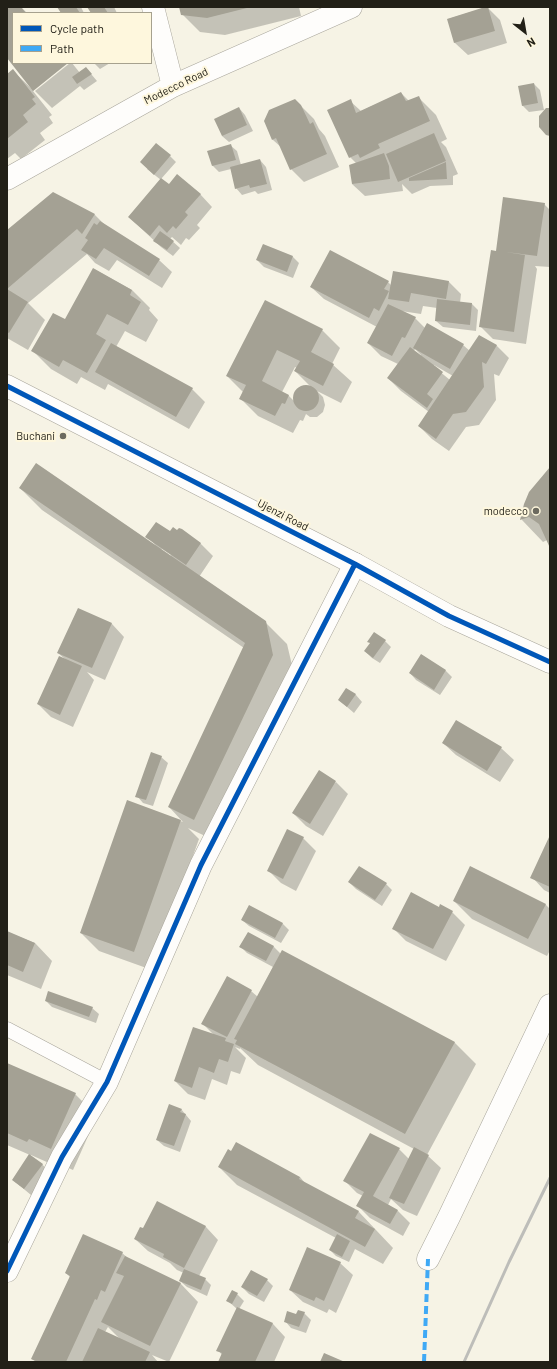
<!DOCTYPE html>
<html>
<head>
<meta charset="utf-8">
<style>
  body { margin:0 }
  #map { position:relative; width:557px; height:1369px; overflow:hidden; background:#f6f3e5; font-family:Barlow,sans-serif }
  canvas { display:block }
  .frame { position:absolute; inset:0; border:8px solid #222017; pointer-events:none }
  .legend { position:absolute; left:12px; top:12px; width:140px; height:52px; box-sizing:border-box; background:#fef7dd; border:1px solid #a6a18e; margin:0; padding:5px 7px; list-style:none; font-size:12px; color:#222017 }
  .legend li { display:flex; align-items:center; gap:8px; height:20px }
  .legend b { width:20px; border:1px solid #a6a18e }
  .north { position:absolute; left:505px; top:12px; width:40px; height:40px; -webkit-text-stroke:3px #fef7dd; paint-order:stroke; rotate:149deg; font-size:11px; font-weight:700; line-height:16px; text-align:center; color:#222017 }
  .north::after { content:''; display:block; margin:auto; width:14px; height:18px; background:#222017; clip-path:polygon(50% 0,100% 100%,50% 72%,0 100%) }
</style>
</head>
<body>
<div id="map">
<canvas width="557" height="1369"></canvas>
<div class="frame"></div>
<ul class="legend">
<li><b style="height:5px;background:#0057b8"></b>Cycle path</li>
<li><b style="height:5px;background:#3fa9f5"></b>Path</li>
</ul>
<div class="north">N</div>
</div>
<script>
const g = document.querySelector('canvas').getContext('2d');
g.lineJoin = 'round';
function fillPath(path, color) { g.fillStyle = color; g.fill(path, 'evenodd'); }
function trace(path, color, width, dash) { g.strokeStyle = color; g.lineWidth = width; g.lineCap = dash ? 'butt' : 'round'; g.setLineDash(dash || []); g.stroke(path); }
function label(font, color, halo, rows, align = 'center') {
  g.font = font + ' Barlow,sans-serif'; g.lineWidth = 4; g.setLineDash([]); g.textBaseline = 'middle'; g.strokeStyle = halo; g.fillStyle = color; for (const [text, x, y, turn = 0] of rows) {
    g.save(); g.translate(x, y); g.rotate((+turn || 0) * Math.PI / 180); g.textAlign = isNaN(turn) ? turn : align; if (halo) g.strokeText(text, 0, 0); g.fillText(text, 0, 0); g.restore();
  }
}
fillPath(new Path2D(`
  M7,7h14l6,6h-14v50h54l-34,28 19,24 -3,2 4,6 -13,10 5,7 -24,19 -6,-6 -8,6v-83l6,-5 18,17 1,-1 -25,-30z
  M59,7h22l3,6h-22z
  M89,7h25l3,6h-25z
  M180,7h119l2,9 -76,19 -25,-3 -18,-18z
  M487,7l13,13 7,23 -39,12 -13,-12 -7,-24z
  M70,63h2l8,10 6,-5 11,13 -13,9 -4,-4 -28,22 -17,-17z
  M94,63h16l-10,6z
  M534,84l6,6 4,20 -15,2 -6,-6 -4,-19z
  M401,93l8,8 9,-4 18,18 11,24 -6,3 5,5 12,27 -5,2v9l-23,1 -18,8 -10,-10 1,7 -38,5 -13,-12 5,-20 -7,-7v-56l11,10z
  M301,106l13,13 5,10 6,7 14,31 -35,15 -13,-13 -9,-21 -9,-8 -8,-19z
  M239,108l6,7 8,16 -24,11 -7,-6z
  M230,145l7,6 4,14 19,-5 6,7 6,23 -14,4 -3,-3 -13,4 -6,-7 -5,-19 -12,3 -6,-6 -4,-15z
  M170,156l6,6 -15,17 8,7 31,8 12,13 -15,18 3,3 -11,12 -3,-2 -5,7 -9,-8 -2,2 10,9 -7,8 -12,-9 -32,-30 32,-37 -14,-11z
  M53,193l42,22 12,12 52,33 13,12 -10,16 -45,-28 -8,11 -14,-8 -8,-9 -59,49 17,17 -17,30 -21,-12v-107z
  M544,204l6,6v57l-15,-1 2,3 -11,75 -33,-5 -13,-13 17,-74z
  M263,245l30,12 6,6 -6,15 -29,-11 -7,-7z
  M94,269l38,21 18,18 -1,2 9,10 -12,22 -21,-11 -9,16 76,42 13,13 -16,27 -81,-45 -3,6 -24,-13 -4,7 -26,-15 -18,-18 32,-30z
  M388,282l3,3 58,-3 12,12 -1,9 12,1 6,6 -2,21 -33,-4 -7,-6 1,-13 -14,-2 -2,8 -20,-3 14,7 10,10 2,-3 36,20 7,6 26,-6 13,13 -10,18 -5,-2 2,26 -17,25 -13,2 -17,24 -17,-12 -13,-13 10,-14 -28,-21 -13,-13 10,-14 -17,-8 -13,-13 9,-16 -53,-28 -13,-12zM415,349l6,6 -1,1 -6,-5zM434,365l19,11 -3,4 -17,-14z
  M265,302l57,28 18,18 -8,16 20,18 -11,21 -24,-12 6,6 2,8 -2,7 -6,5h-7l-4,-3 -3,7 -3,-1 -7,13 -35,-17 -18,-18 3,-6 -16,-16zM295,367l2,1 -2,3 15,15h-8l-6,5 -2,7 1,4 -7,-7 -6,-3z
  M550,468v78l-3,-6 -4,2 -21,-22 3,-15z
  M20,488l136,58 -9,-10 22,-4 31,11 13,13 -14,21 66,45 22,22 8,34 -79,163 -28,-13 11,11 -47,131 -53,-19 -18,-18 47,-131 55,20 -14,-15 75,-159 -202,-138zM162,549l9,6 -1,2 -10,-7z
  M78,609l34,15 12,13 -19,43 -18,-8 7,8 -21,47 -22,-10 -13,-13 28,-44 -8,-7z
  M385,641l6,6 -11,16 -8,-5 -7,-7z
  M422,655l24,16 6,6 -12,18 -24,-15 -6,-7z
  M346,689l10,6 6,7 -8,11 -15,-13z
  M443,743l58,5 13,12 -14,22 -44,-27z
  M161,757l7,6 -15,43 -10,-3 -6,-7z
  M336,782l12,12 -25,42 -17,-10 -13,-13z
  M303,838l13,13 -20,40 -15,-8 -13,-13z
  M550,838v55l-6,-3 -12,-13z
  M471,867l75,38 4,4v41l-3,6 -75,-37 -18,-18z
  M349,882l37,2 6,6 -10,16 -26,-17z
  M439,908l13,4 13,13 -19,36 -40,-20 -13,-13z
  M242,920l40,3 7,7 -8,13 -32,-17z
  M7,932l28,11 17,18 -11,28 -34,-14z
  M248,934l26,13 7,7 173,88 22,22 -49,91 14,13 -24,48 -14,-6 -12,-11 -3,6 10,6 12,12 -7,13 -33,-18 -12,-12 5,-10 -6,-3 -12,-12 54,-32 10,10 5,-10 -156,-84 -18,-17v1l-5,-2 11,11 -6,16 -9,-3 -4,14 -15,-6 -7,21 -17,-6 -13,-13 39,-46 -12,-12 49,-32 7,6 15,-30 -26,-14 -6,-6z
  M46,1001l46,7 7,6 -3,9 -44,-16z
  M7,1064l68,30 22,22 -24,54 -22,-10 -2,3 -18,-8 -1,1 12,8 6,7 -17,24 -18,-15 17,-25 -23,-10z
  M181,1109l10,12 -11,31 -16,-6 -7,-6z
  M219,1167l81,10 5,6 54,29 34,36 -10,16 -28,-15 -6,13 -13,-6 -6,-6 6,-12 -99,-53z
  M158,1203l48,24 12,13 -19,36 6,3 6,6 -4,11 -20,-9 -7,-6 4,-8 -7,-3 -7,-7 -22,-12 -13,-12 8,-10z
  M83,1235l39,18 6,5 53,26 17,18 -29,60 -17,-7 6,7h-122l-4,-3 38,-82 -4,-4zM108,1327l12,12 -15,-7z
  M340,1263l13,12 -17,38 -7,-4 -2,4 -24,-11 -13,-12z
  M267,1280l6,6 -9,16 -15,-8 -7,-7z
  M232,1292l5,2 7,7 -5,8 34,15 12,13 -11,25h-55l3,-7 -4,-5 19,-41 -9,-8z
  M304,1313l7,7 -5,13 -15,-5 -6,-7z`), '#0003');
fillPath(new Path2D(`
  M7,7h14l5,6h-13v50h55l-35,28 -26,-33z
  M57,7h19l4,6h-19z
  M87,7h17l4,6h-17z
  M179,7h68v1l-40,10 -26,-3z
  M485,7h3l7,24 -41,12 -7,-24z
  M86,67l6,7 -15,10 -5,-7z
  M13,69l22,28 -3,2 4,5 -13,11 5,7 -21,17v-65z
  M534,83l4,20 -16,3 -4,-20z
  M401,92l5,9 13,-5 11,25 -52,23 2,4 -20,10 -2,-4 -9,4 -22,-48 24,-11 5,14z
  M295,99l6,6 9,19 3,-2 14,32 -37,16 -14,-32 -4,2 -8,-19 5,-11z
  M239,107l8,18 -25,11 -8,-17z
  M546,108h4v28l-4,-1 -7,-8v-11z
  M434,133l12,28 -48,21 -12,-28z
  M156,143l15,12 -17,20 -14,-13z
  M231,144l5,16 -24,6 -5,-15z
  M384,153l5,13 1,13 -38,5 -3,-19z
  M260,159l7,25 -17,4 -1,-3 -14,4 -5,-22z
  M446,162l1,17 -38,2v-3z
  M177,174l24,20 -16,18 3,3 -12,14 -3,-3 -6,7 -8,-8 -9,11 -22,-19 33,-39 8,6z
  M53,192l42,22 -13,20 -5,-5 -70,60v-59z
  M503,197l42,6 -8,53 -31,-4 19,3 -11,77 -35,-5 12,-77 5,1z
  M100,221l60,38 -11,17 -45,-28 -8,11 -15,-9 7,-10 -3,-2 9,-15 3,2z
  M160,231l14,10 -7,9 -14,-9z
  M263,244l30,12 -6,16 -31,-12z
  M330,250l59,31 -5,8 5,2 -10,20 -5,-3 -5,10 -59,-31z
  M93,268l39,22 -2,5 11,7 -13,23 -21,-11 -11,20 10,6 -19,33 -24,-13 -4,7 -28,-16 22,-38 12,6z
  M393,271l56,10 -3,18 -35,-6 -2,9 -21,-3z
  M7,289l21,13 -19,31 -2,-1z
  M437,299l35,4 -2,22 -35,-4z
  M265,300l58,29 -12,23 23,12 -11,22 -29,-15 6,-10 -23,-11 -15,31 27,14 -4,9 -3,-1 -7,13 -36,-17 7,-14 -20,-9z
  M388,304l28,13 -11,21 -3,-1 -10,19 -25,-13z
  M427,323l37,21 -14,25 -37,-21z
  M479,335l18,10 -11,19 -4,-2 2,25 -18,25 -13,2 -17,25 -18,-13z
  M111,343l82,45 -17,29 -81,-45z
  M410,347l33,25 -16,22 6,5 -6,9 -40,-30z
  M293 398a13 13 0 1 1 26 0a13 13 0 1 1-26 0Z
  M36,463l230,158 7,34 -79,165 -26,-13 77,-164 -226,-155z
  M550,467v81l-11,-24 -10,-7 -9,3 4,-16 5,-12z
  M156,522l14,9 3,-4 4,3 2,-2 3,1 19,14 -15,22 -41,-28z
  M78,608l34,15 -20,45 -35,-15z
  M374,632l12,8 -13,18 -9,-7 6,-8 -3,-1z
  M421,654l25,16 -12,20 -25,-17z
  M59,656l23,10 -22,49 -23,-11z
  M346,688l10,6 -9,13 -9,-7z
  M456,720l46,27 -15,24 -45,-28z
  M151,752l11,4 -16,44 -11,-3z
  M319,770l17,11 -26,43 -18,-11z
  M127,800l54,20 -47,132 -54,-19z
  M287,829l17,8 -21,42 -16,-8z
  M550,835v52l-20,-9z
  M359,866l28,17 -12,17 -27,-18z
  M470,866l76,38 -18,35 -75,-38z
  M411,892l28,15 1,-3 13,7 -20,38 -41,-20z
  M249,905l34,18 -8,15 -34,-18z
  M7,931l28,12 -12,29 -16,-7z
  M248,932l26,14 -8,15 -27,-14z
  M282,950l173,92 -50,92 -170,-90 2,-4 -3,-1z
  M227,976l25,14 -25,47 -26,-13z
  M48,991l45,16 -4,10 -44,-16z
  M193,1027l33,11 -1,3 9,3 -6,18 -9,-3 -5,14 -15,-6 -7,21 -18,-7z
  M7,1063l69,30 -25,56 -22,-10 -2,3 -20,-9z
  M169,1104l13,5 -2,3 6,2 -12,32 -18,-6z
  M370,1133l30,15 -27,48 25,14 -8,14 -34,-18 8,-14 -21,-11z
  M236,1142l64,35 -1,2 60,32 -4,7 20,11 -10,18 -147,-80 10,-18 3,2z
  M414,1147l15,8 -25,49 -15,-6z
  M29,1154l14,10 -19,25 -12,-9z
  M157,1201l49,25 -22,42 -21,-11 1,-3 -30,-15 6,-12 3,1z
  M83,1234l40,18 -18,40 -4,-2 -4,10 -2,-1 -29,63h-28l-7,-3 39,-83 -5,-3z
  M337,1234l13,7 -8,16 -13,-7z
  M307,1247l34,15 -17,39 -8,-4 -2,4 -25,-11z
  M125,1256l56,27 -31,63 -49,-24 23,-46 -8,-3z
  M184,1269l22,9 -5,12 -22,-9z
  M251,1270l17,9 -11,17 -16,-9z
  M232,1290l6,3 -6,11 -6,-3z
  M237,1307l36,16 -18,39h-37l4,-9 -6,-2z
  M298,1310l7,2 -6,15 -15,-5 3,-11 9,3z
  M98,1328l52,24 -5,10h-63z
  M324,1353l21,9h-25z`), '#a4a194');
const service = new Path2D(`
  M7,1029l100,53`);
const minor = new Path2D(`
  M153,7l20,79
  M7,179l166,-93 178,-79
  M428,1259l21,-42 101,-212
  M7,1271l55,-114 45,-75 94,-217 154,-301`);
const tertiary = new Path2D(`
  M7,386l348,178 94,52 101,46`);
trace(service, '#a8a59b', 15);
trace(minor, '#a8a59b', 23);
trace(tertiary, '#a8a59b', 23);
trace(service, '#fefdfb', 14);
trace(minor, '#fefdfb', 22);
trace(tertiary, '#fefdfb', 22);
trace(new Path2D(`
  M464,1362l45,-100 41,-84`), '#bdbdb9', 3);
trace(new Path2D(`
  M424,1362l4,-103`), '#3fa9f5', 4, [8, 4]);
trace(new Path2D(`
  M7,386l348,178 94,52 101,46
  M7,1271l55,-114 45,-75 94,-217 154,-301`), '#0057b8', 5);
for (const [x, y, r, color] of [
  [63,436,4,"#6c6a5f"],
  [536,511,4,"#6c6a5f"]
]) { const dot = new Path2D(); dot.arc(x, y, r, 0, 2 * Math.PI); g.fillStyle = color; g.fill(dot); trace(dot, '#fef7dd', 1.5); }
label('11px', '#222017', '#fef7dd', [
  ["Modecco Road",176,86,-26],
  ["Ujenzi Road",283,515,27]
]);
label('11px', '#222017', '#fef7dd', [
  ["Buchani",55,436],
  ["modecco",528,511]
], 'right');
</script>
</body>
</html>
